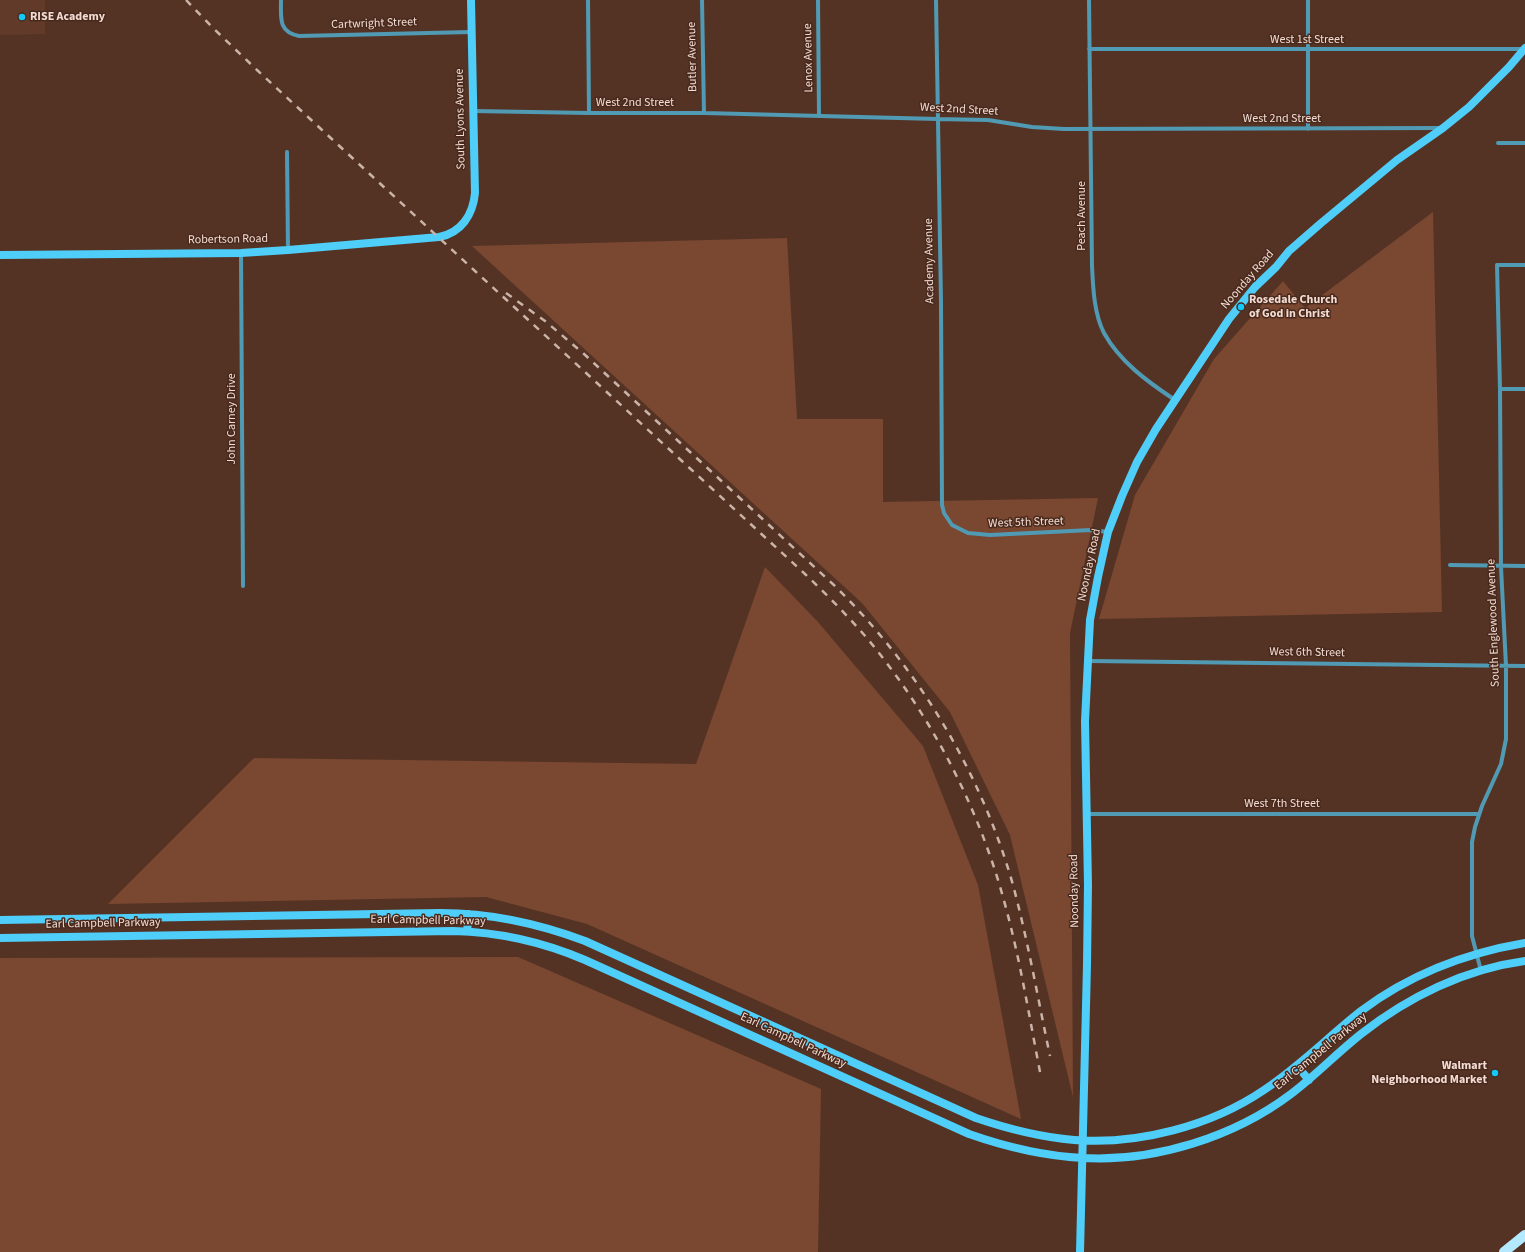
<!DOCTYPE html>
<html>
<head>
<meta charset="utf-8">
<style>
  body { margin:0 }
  canvas { display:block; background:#543325 }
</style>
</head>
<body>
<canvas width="1525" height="1252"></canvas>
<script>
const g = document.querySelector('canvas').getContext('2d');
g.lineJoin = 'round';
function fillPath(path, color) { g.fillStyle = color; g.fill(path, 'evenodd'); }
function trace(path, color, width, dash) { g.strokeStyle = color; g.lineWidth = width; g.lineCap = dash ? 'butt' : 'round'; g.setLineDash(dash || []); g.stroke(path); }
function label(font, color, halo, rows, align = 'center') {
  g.font = font + ' "Source Sans 3",sans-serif'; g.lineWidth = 3; g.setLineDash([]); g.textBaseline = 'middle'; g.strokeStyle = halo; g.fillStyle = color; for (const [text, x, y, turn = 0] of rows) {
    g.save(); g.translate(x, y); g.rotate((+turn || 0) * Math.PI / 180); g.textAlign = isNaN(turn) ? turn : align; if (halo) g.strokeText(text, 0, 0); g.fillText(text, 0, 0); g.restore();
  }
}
fillPath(new Path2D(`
  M0,0h45v34l-45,1z`), '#613a29');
fillPath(new Path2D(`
  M1433,212l9,400 -343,7 36,-124 79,-136 69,-78 22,27z
  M787,238l10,181h86v83l215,-4 -28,135 3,464 -63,-262 -60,-123 -88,-109 -390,-357z
  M765,567l53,55 105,124 55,139 43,234 -434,-195 -101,-27 -378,7 146,-146 442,6z
  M518,957l303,132 -3,163h-818v-294z`), '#7a4730');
trace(new Path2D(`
  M281,0c0,18 -3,32 18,36l172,-4
  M588,0l1,113
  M702,0l2,113
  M818,0l1,116
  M936,0l5,302 1,203 2,8 8,12 16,8 22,2 101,-5 17,2
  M1089,0l3,266c1,21 2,48 12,67 16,29 44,49 71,67
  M1089,49h435
  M473,111l116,2h115l234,6 50,1 44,7 32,2 377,-1
  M1308,129v-129
  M1498,143h27
  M287,152l1,98
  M241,253l2,333
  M1500,389h25
  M1450,565l75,1
  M1089,661l436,5
  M1087,814h392
  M1481,971l-9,-35v-94l3,-15 7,-21 19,-42 5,-25v-73l-5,-99 -1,-178 -3,-124h28`), '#519ab4', 4);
trace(new Path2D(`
  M0,255l241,-2 47,-3 151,-13c22,-4 34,-22 36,-44l-4,-193
  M0,920l441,-7c51,0 96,10 144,28l391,177c32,11 64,19 98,22 64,5 137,-14 190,-50 35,-23 64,-53 97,-79 48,-36 105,-58 164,-68
  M467,931l2,-17
  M0,938l453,-7c46,1 90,11 132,29l384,174c37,13 75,22 114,24 72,4 151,-21 208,-64 25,-19 46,-41 70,-60 47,-37 104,-65 164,-73
  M1297,1066l12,14
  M1080,1252l7,-287 1,-80 -3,-164 5,-101 8,-43 10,-45 14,-36 15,-34 19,-33 73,-110 26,-32 21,-20 13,-16 31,-27 77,-64 46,-32 26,-21 40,-40 16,-19`), '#4ecef8', 8);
trace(new Path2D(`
  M1504,1252l21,-17`), '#b4eaff', 10);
trace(new Path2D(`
  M186,0l27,28 44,42 218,201 330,303c21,20 42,41 61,63 66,79 114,172 140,271 15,56 24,113 35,169
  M506,293l39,28 38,32 252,233c83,82 146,186 178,299 15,56 25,114 37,171`), '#cbb3a8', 2.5, [7, 7]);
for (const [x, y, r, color] of [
  [22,17,4,"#11cafb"],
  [1241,307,4,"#11cafb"],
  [1495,1073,4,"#11cafb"]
]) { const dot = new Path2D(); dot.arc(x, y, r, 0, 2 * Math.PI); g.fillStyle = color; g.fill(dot); trace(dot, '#49291c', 1.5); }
label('bold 12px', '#f2dcd3', '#49291c', [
  ["RISE Academy",30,17],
  ["Rosedale Church",1249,300],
  ["of God in Christ",1249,314],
  ["Walmart",1487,1066,"right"],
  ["Neighborhood Market",1487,1080,"right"]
], 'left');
label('12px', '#f2dcd3', '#49291c', [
  ["Cartwright Street",374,24,-2],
  ["West 1st Street",1307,40],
  ["Butler Avenue",693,57,-91],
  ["Lenox Avenue",809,58,-91],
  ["West 2nd Street",635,103],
  ["West 2nd Street",959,110,3],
  ["South Lyons Avenue",461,119,-91],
  ["West 2nd Street",1282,119],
  ["Peach Avenue",1082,216,-90],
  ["Robertson Road",228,240,-1],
  ["Academy Avenue",930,261,-91],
  ["Noonday Road",1248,280,-49],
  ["John Carney Drive",232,419,-90],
  ["West 5th Street",1026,523,-2],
  ["Noonday Road",1090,565,-78],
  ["South Englewood Avenue",1494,623,-92],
  ["West 6th Street",1307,653,1],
  ["West 7th Street",1282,804],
  ["Noonday Road",1075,891,-91],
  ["Earl Campbell Parkway",428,921,1],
  ["Earl Campbell Parkway",103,924,-1],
  ["Earl Campbell Parkway",793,1041,25],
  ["Earl Campbell Parkway",1321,1052,-39]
]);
</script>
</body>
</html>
